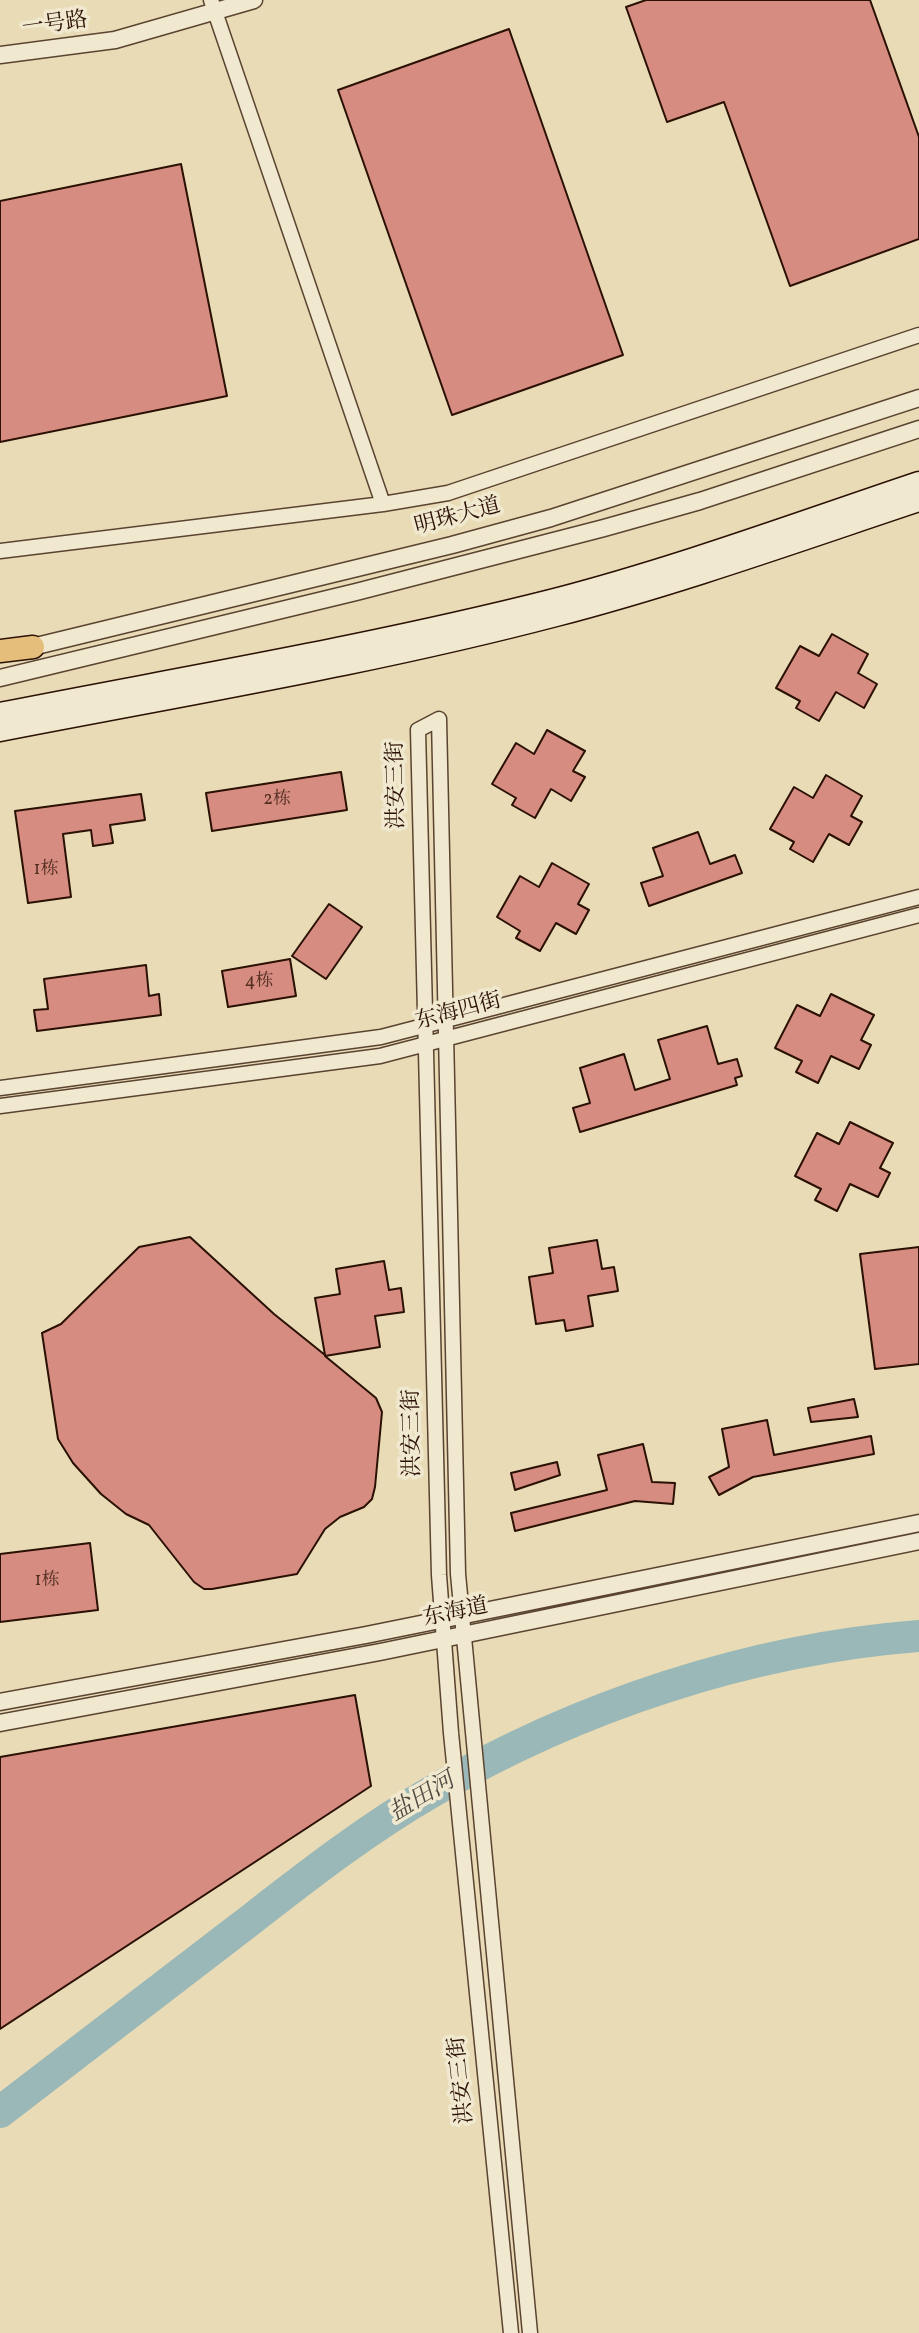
<!DOCTYPE html>
<html>
<head>
<meta charset="utf-8">
<style>
  body { margin:0 }
  canvas { display:block; background:#e8dbb5 }
</style>
</head>
<body>
<canvas width="919" height="2333"></canvas>
<script>
const g = document.querySelector('canvas').getContext('2d');
g.lineJoin = 'round';
function trace(path, color, width, dash) { g.strokeStyle = color; g.lineWidth = width; g.lineCap = dash ? 'butt' : 'round'; g.setLineDash(dash || []); g.stroke(path); }
function fillPath(path, color) { g.fillStyle = color; g.fill(path, 'evenodd'); }
function label(font, color, halo, rows, align = 'center') {
  g.font = font + ' Vollkorn,"Noto Serif SC",serif'; g.lineWidth = 7; g.setLineDash([]); g.textBaseline = 'middle'; g.strokeStyle = halo; g.fillStyle = color; for (const [text, x, y, turn = 0] of rows) {
    g.save(); g.translate(x, y); g.rotate((+turn || 0) * Math.PI / 180); g.textAlign = isNaN(turn) ? turn : align; if (halo) g.strokeText(text, 0, 0); g.fillText(text, 0, 0); g.restore();
  }
}
trace(new Path2D(`
  M0,2112c80,-61 160,-123 240,-184 62,-48 125,-98 193,-137 145,-85 318,-142 486,-155`), '#9bb8b8', 32);
const building = new Path2D(`
  M646,0h224l49,137v102l-129,47 -66,-184 -57,20 -41,-115z
  M509,29l114,326 -171,60 -114,-325z
  M181,164l46,232 -227,46v-241z
  M832,634l36,20 -10,19 19,11 -13,24 -28,-16 -17,29 -23,-13 4,-7 -24,-13 24,-42 19,10z
  M547,730l38,21 -12,20 12,6 -14,24 -20,-12 -16,29 -23,-13 4,-7 -24,-14 24,-41 18,11z
  M341,772l6,38 -135,21 -6,-38z
  M826,775l36,21 -11,20 11,6 -13,23 -20,-11 -16,28 -23,-13 4,-7 -24,-13 24,-42 19,11z
  M141,794l4,26 -35,5 3,18 -20,3 -2,-16 -28,4 8,63 -43,6 -13,-92z
  M698,832l12,32 25,-9 7,18 -93,33 -8,-23 22,-7 -10,-28z
  M552,863l37,21 -11,20 11,6 -13,24 -20,-11 -16,28 -24,-13 4,-7 -23,-14 23,-41 19,11z
  M329,904l33,23 -36,52 -34,-23z
  M290,959l6,37 -68,11 -6,-36z
  M146,965l3,31 10,-2 2,21 -124,16 -3,-21 14,-1 -4,-30z
  M831,994l43,21 -13,25 10,5 -12,24 -28,-13 -13,27 -22,-11 6,-11 -27,-13 22,-43 23,11z
  M707,1026l11,38 19,-5 5,17 -7,2 2,7 -157,47 -7,-24 17,-5 -10,-35 44,-14 11,36 35,-11 -12,-39z
  M850,1122l43,21 -13,25 10,5 -12,24 -28,-13 -13,27 -22,-11 6,-11 -26,-13 22,-43 22,11z
  M190,1237l84,77 51,41 -10,-57 25,-4 -4,-25 48,-8 5,29 12,-2 3,24 -29,4 5,31 -55,9 51,42 6,14 -7,75 -3,12 -8,8 -24,10 -15,12 -28,45 -85,15h-8l-10,-7 -45,-57 -23,-11 -25,-20 -28,-31 -15,-24 -16,-106 19,-9 78,-77z
  M597,1240l5,29 12,-2 4,24 -30,5 5,30 -27,5 -2,-11 -28,4 -7,-47 24,-4 -4,-25z
  M919,1247v117l-44,5 -15,-115z
  M854,1399l4,18 -47,5 -3,-14z
  M767,1420l7,35 97,-19 3,18 -121,23 -34,18 -10,-18 20,-10 -7,-38z
  M643,1444l9,38 23,1 -2,21 -38,-3 -120,30 -4,-18 96,-23 -9,-35z
  M557,1462l3,13 -45,15 -4,-17z
  M90,1543l8,67 -98,12v-68z
  M355,1695l16,91 -371,243v-272z`);
fillPath(building, '#d68c80');
trace(building, '#2b1004', 2);
const minor = new Path2D(`
  M211,0l172,504
  M0,551l383,-47 65,-11 471,-158
  M0,1088l381,-51 538,-140
  M0,1106l380,-50 539,-141
  M511,2333l-60,-600 -12,-158 -21,-845 21,-11 19,855 72,759`);
const tertiary = new Path2D(`
  M0,55l115,-15 139,-40
  M24,649l428,-104 99,-27 368,-120
  M0,678l356,-86 248,-64 96,-27 219,-72
  M0,1702l366,-67 553,-112
  M0,1723l380,-71 539,-111`);
const secondary = new Path2D(`
  M0,713c183,-36 369,-67 551,-113 124,-32 246,-77 368,-118
  M0,731c185,-36 373,-67 556,-115 123,-32 243,-75 363,-115`);
const primary = new Path2D(`
  M0,651l33,-4`);
trace(minor, '#5a4330', 17);
trace(tertiary, '#5a4330', 19);
trace(secondary, '#2b1004', 23);
trace(primary, '#2b1004', 25);
trace(minor, '#f0e8cf', 14);
trace(tertiary, '#f0e8cf', 16);
trace(secondary, '#f0e8cf', 20);
trace(primary, '#e4be7a', 22);
label('18px', '#562f23', null, [
  ["2栋",277,801],
  ["1栋",46,871],
  ["4栋",259,983],
  ["1栋",47,1582]
]);
label('22px', '#2b1004', '#f0e8cf', [
  ["一号路",55,26,-8],
  ["明珠大道",458,518,-15],
  ["洪安三街",398,785,-91],
  ["东海四街",459,1013,-15],
  ["洪安三街",414,1433,-91],
  ["东海道",456,1614,-12],
  ["洪安三街",463,2080,-96]
]);
label('italic 24px', '#524b43', '#f0e8cf', [
  ["盐田河",423,1799,-31]
]);
</script>
</body>
</html>
